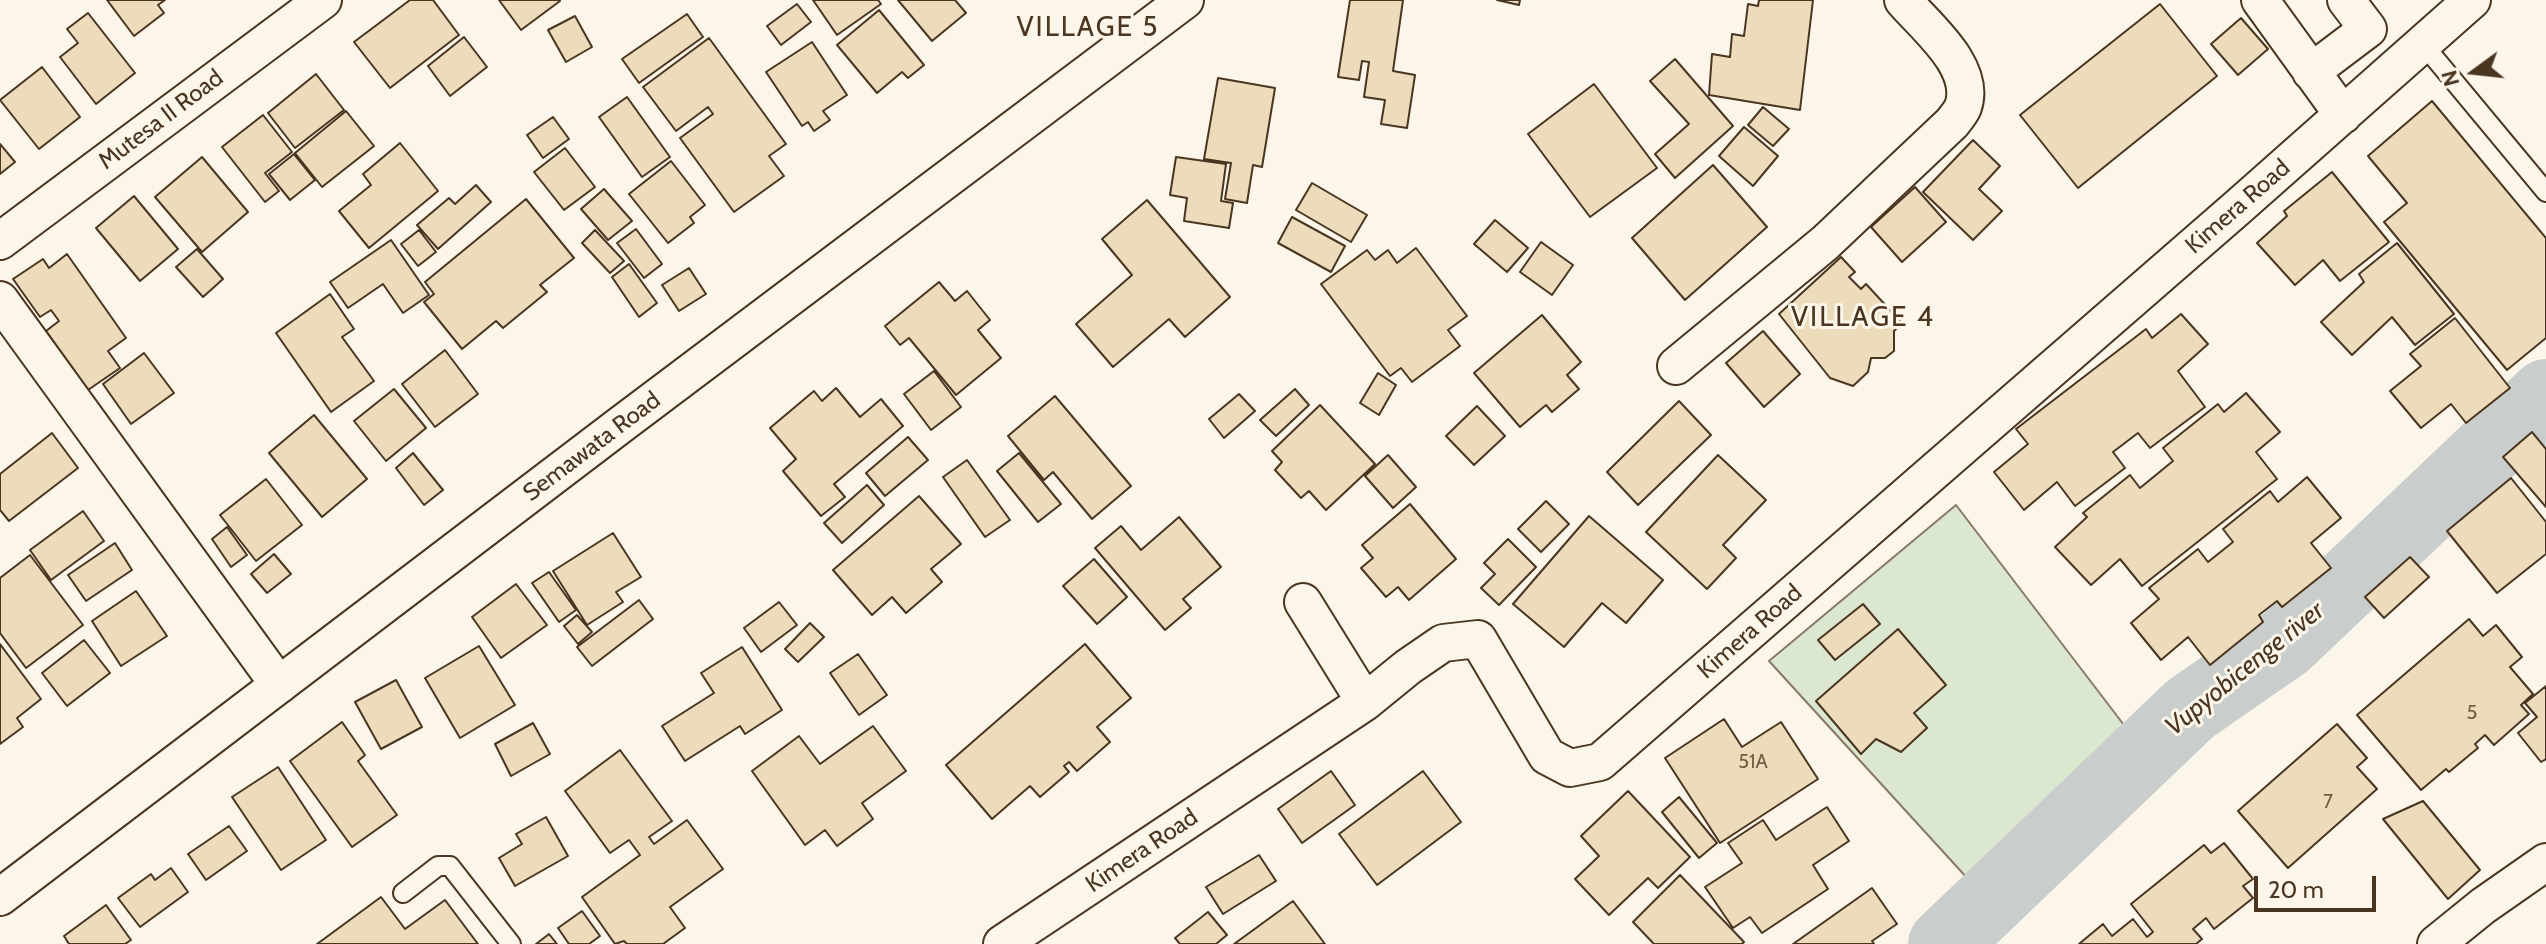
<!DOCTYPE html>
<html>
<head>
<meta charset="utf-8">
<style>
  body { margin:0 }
  #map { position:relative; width:2546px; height:944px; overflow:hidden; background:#fbf6e9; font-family:Cabin,sans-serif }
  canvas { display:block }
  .north { position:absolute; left:2434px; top:32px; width:80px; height:80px; -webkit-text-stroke:6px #fbf6e9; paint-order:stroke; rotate:255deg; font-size:22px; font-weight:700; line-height:32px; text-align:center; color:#4a3520 }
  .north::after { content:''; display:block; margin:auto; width:28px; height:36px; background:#4a3520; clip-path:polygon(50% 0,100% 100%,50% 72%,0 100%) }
  .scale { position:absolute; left:2254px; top:876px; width:122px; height:36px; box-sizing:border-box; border:4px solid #4a3520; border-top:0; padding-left:10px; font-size:24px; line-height:28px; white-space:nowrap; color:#4a3520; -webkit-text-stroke:6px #fbf6e9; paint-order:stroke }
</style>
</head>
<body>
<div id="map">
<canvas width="2546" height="944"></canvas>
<div class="north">N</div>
<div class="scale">20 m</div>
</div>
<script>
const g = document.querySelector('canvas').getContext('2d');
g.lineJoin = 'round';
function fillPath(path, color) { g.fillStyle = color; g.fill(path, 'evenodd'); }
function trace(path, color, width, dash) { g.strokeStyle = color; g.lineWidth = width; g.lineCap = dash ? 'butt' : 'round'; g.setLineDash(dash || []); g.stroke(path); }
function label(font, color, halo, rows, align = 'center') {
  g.font = font + ' Cabin,sans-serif'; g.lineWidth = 6; g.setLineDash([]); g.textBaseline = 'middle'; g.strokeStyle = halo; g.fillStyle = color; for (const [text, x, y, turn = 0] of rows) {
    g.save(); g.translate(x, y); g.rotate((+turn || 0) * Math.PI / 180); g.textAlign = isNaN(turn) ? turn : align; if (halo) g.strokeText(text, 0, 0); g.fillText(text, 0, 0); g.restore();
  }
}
const green = new Path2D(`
  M1956,505l171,224 -159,150 -199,-218z`);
fillPath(green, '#dce7d0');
trace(green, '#887966', 2);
trace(new Path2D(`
  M1944,944l246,-235 95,-66 261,-248`), '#c9cecd', 72);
const building = new Path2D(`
  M107,0h58l-7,5 6,8 -30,23z
  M410,0h23l26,35 -69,53 -36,-46z
  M499,0h60l1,1 -39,29z
  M813,0h65l3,4 -44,31z
  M898,0h57l11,13 -34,28z
  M1350,0h53l-10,71 22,4 -8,53 -26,-4 4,-24 -21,-3 5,-35 -7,-1 -3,19 -21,-3z
  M1497,0h23l-1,5z
  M1759,0h54l-13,110 -91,-15 3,-41 18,3 2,-23 12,2 4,-32 10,2z
  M797,4l14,18 -30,23 -14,-19z
  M2160,4l57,72 -139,112 -58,-73z
  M879,10l45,55 -16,13 -6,-6 -25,21 -40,-48z
  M88,13l47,60 -39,31 -36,-47 18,-14 -11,-14z
  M687,14l16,23 -64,46 -17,-24z
  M575,16l17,31 -26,15 -18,-32z
  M2241,18l27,31 -30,26 -27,-31z
  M464,37l23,30 -37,29 -22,-30z
  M709,38l77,106 -17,12 15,20 -50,36 -54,-74 33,-24 -5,-7 -32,24 -33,-44z
  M812,42l35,53 -24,16 7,9 -16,11 -6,-9 -6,4 -36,-54z
  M1675,59l58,67 -58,52 -20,-24 34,-30 -39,-43z
  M42,67l38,50 -41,32 -39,-49z
  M316,74l28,36 -49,38 -27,-35z
  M1218,78l57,10 -13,79 -9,-2 -6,38 -22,-4 6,-36 -27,-4z
  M1594,84l63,84 -67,49 -62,-83z
  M627,97l43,60 -28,20 -43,-60z
  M2432,101l114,137v100l-39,32 -123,-148 23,-19 -39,-47z
  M1763,107l26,22 -16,17 -25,-21z
  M346,111l28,35 -52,41 -27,-34z
  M263,115l29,37 -27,21 14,18 -14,11 -43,-55z
  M553,117l16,22 -26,19 -16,-23z
  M1744,127l34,29 -25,30 -34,-30z
  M1973,140l27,26 -21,23 23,22 -29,29 -50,-48z
  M400,143l38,48 -69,57 -30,-37 32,-26 -8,-11z
  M0,144l15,18 -15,12z
  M565,148l30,39 -31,23 -30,-38z
  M294,154l21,26 -25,20 -21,-26z
  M202,157l46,55 -46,40 -47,-55z
  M1176,157l50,7 -5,37 12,2 -4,25 -45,-7 3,-23 -17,-3z
  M671,161l34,44 -15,12 4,6 -26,20 -39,-49z
  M1713,165l54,62 -82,73 -53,-62z
  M2332,172l57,70 -49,39 -17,-21 -28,25 -38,-42 30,-27 -3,-5z
  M1312,183l55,32 -16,27 -55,-32z
  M476,185l15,17 -53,47 -21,-24 32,-27 6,6z
  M1915,187l31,35 -44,40 -31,-35z
  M604,189l28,32 -24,19 -27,-31z
  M134,196l44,53 -38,32 -44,-53z
  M526,199l48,59 -34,27 7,7 -44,36 -7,-7 -34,28 -38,-47 10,-8 -9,-12z
  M1147,200l83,97 -45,40 -16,-18 -56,48 -37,-43 56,-49 -30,-36z
  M1292,217l53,29 -14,26 -53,-29z
  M1495,220l33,28 -21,24 -33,-28z
  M636,229l26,35 -18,14 -27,-35z
  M419,230l17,22 -18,14 -17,-22z
  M595,230l29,31 -14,12 -28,-30z
  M391,240l38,55 -26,18 -20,-29 -35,24 -18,-26z
  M1541,242l32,23 -21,30 -32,-23z
  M2397,243l57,71 -39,31 -23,-28 -40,38 -31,-33 43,-40 -5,-8z
  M1416,248l51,68 -19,14 12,16 -48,36 -11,-14 -11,8 -69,-92 46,-34 8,10 13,-10 9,13z
  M197,249l26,30 -20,18 -27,-30z
  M67,254l59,84 -18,13 12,17 -32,22 -42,-59 13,-10 -8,-11 -11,7 -27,-38 30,-20 6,9z
  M1841,257l14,15 -6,5 12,12 5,-5 36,39 -8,8v20l-9,7h-14l-3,14 -15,14 -23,-8 -51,-64z
  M629,264l28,39 -18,14 -27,-40z
  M689,268l17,26 -27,17 -17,-26z
  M939,282l16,19 12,-10 23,29 -12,10 23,28 -45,37 -47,-57 -9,7 -15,-19z
  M330,294l24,35 -12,8 32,44 -43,31 -55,-79z
  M2181,314l27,30 -30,27 27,36 -55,41 -12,-15 -25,19 12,16 -50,38 -18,-24 -33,28 -30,-38 34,-28 -12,-15 130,-100 6,9z
  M1542,315l39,47 -14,13 12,14 -27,23 -6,-7 -26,22 -46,-54z
  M2455,318l55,70 -44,35 -15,-19 -30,24 -31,-37 31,-25 -11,-12z
  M1763,331l37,43 -36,33 -38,-44z
  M445,350l33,44 -43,33 -33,-43z
  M144,353l30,40 -43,31 -28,-40z
  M934,371l27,36 -30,23 -27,-36z
  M1378,373l18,12 -17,30 -19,-12z
  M836,388l24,29 21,-18 22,27 -69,58 11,13 -24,19 -38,-45 13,-12 -26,-31 44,-37 8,10z
  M394,389l32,39 -40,33 -32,-40z
  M1295,389l14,16 -33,31 -16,-16z
  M2246,393l34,39 -24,20 21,27 -135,107 -22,-27 -29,26 -36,-38 32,-30 -4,-4 47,-38 10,13 33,-27 -10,-13 55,-44 6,8z
  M1239,394l16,17 -31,27 -15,-19z
  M1055,396l76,90 -39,33 -39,-47 -9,8 -36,-44z
  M1679,401l32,34 -73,70 -31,-33z
  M1320,405l55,59 -49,46 -17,-19 -8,7 -26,-28 7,-8 -10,-11z
  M1477,406l28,30 -31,29 -28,-29z
  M314,415l53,64 -45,38 -53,-64z
  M2532,432l14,17v58l-43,-50z
  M52,433l26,35 -69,53 -9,-11v-36z
  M908,437l20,23 -43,36 -19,-23z
  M413,453l30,37 -19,15 -28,-37z
  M1019,453l42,51 -23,18 -41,-51z
  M1388,455l28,32 -23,21 -28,-32z
  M1718,455l48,45 -43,45 13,13 -29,31 -61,-57z
  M967,460l43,60 -25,17 -42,-60z
  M2307,477l34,41 -30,25 20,25 -49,39 -5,-6 -18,14 4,7 -53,43 -22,-28 -27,23 -30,-37 28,-24 -10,-11 49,-39 10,13 25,-20 -10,-13 47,-38 8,11z
  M2511,478l35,44v32l-49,39 -50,-62z
  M266,479l36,46 -46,36 -36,-46z
  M867,485l17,20 -42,38 -18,-20z
  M919,496l42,48 -30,25 11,13 -36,31 -14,-16 -20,18 -39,-45z
  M1546,501l23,23 -28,28 -23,-23z
  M1410,504l46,55 -47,41 -11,-13 -12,10 -25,-29 12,-10 -11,-13z
  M83,511l21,30 -53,39 -21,-30z
  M1589,516l74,64 -37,43 -24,-20 -38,44 -51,-43z
  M1179,517l42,50 -38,32 8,9 -26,22 -70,-82 26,-22 20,24z
  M227,527l20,28 -16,12 -19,-28z
  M613,533l28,44 -25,15 7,10 -36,23 -34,-54z
  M1508,539l28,28 -37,38 -18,-17 14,-14 -11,-11z
  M115,543l17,27 -46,31 -18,-26z
  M274,554l17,20 -24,19 -16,-19z
  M30,555l53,70 -57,43 -26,-35v-55z
  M2410,557l19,20 -45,41 -19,-21z
  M1094,559l33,38 -30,27 -34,-38z
  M549,572l27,38 -17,12 -27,-39z
  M516,584l31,41 -46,33 -29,-41z
  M136,591l31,45 -46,30 -29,-45z
  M639,600l14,19 -61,47 -15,-19z
  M779,602l18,23 -36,27 -17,-24z
  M1863,604l17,20 -45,36 -17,-20z
  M577,615l15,17 -14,12 -14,-18z
  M2469,619l14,17 13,-11 26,32 -12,10 23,27 -12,11 8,9 -35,31 -9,-10 -10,9 3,4 -29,24 -3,-3 -25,21 -64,-75z
  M810,623l14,14 -26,25 -13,-13z
  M1898,629l48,56 -32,28 13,15 -26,24 -25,-13 -15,15 -45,-53z
  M84,640l26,33 -43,33 -25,-33z
  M0,644l41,55 -24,19 6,9 -23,17z
  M1085,644l46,54 -34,29 13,15 -33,29 -8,-9 -5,4 5,6 -29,25 -10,-11 -38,33 -46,-54z
  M479,646l36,59 -55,33 -35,-60z
  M742,647l40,63 -37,24 -5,-8 -55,35 -23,-35 52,-33 -13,-20z
  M858,654l29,41 -28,20 -29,-42z
  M396,680l26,47 -41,22 -26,-47z
  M2546,686v73l-5,3 -23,-29 19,-16 -12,-14z
  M1724,719l18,28 39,-25 37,57 -98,64 -55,-85z
  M342,722l23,33 -7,6 39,54 -45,32 -62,-86z
  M533,723l17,31 -39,22 -16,-32z
  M2337,724l30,34 -10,9 20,22 -89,79 -50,-57z
  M873,726l33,45 -44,32 11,16 -36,27 -12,-16 -20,15 -53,-74 47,-35 21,28z
  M620,750l52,71 -23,16 5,7 33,-24 36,49 -53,38 15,21 -22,16h-36l-3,-3 -9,3 -33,-47 58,-42 -11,-15 -19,13 -45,-62z
  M278,767l48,73 -45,30 -49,-73z
  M1331,771l24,34 -53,38 -24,-34z
  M1423,771l38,51 -84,63 -38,-51z
  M1628,791l62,66 -32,31 -10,-10 -39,37 -34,-36 24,-23 -18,-20z
  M1679,797l38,46 -18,15 -37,-46z
  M2423,801l57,69 -32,29 -65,-80z
  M1827,807l22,34 -36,24 15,24 -66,44 -12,-16 -17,11 -28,-41 37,-24 -14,-20 35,-23 13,20z
  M546,817l22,39 -53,30 -16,-28 23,-14 -6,-10z
  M229,826l18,25 -41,29 -18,-26z
  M2224,843l29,36 -10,7 10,12 -39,31 -8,-11 -13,11 9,10 -6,5h-117l24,-20 9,12 21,-17 14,18 6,-5 -22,-28 73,-59 7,8z
  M1259,855l17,26 -53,33 -17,-27z
  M171,868l17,24 -48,35 -22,-29 33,-24 4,6z
  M1680,875l64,67 -2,2h-88l-21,-22z
  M1872,888l25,36 -25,17 2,3h-81z
  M381,897l24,32 40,-29 33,44h-161z
  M1293,901l32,43h-91z
  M106,905l25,35 -6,4h-56l-5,-8z
  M582,911l18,25 -11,8h-20l-11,-16z
  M1208,912l19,23 -11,9h-36l-5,-6z
  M549,934l8,10h-21z`);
fillPath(building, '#ecdcbc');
trace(building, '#4a3520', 2);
const lane = new Path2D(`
  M2423,44l123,148
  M403,893l35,-27h12l61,78`);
const street = new Path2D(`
  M2260,0l83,115
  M2311,72l57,-43 -22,-29
  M0,241l323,-241
  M0,300l279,385
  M1676,366l149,-123 127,-120c4,-5 9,-11 11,-16 14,-40 -37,-80 -60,-107
  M1303,602l62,100
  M0,897l619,-471 566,-426
  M1002,944l363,-242 43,-35 35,-24 35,-4 69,117 23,12 30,-6 637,-554 235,-208
  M2436,944l47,-38 63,-44`);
trace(lane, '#4a3520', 22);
trace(street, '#4a3520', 40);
trace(lane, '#fbf6e9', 18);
trace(street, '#fbf6e9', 36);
label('20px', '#725f47', null, [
  ["5",2472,713],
  ["51A",1753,762],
  ["7",2328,802]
]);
label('24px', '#4a3520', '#fbf6e9', [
  ["Mutesa II Road",161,120,-37],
  ["Kimera Road",2238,207,-41],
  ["Semawata Road",592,447,-37],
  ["Kimera Road",1750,632,-41],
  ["Kimera Road",1142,851,-34]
]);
label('italic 26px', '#4a3520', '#fbf6e9', [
  ["Vupyobicenge river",2245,669,-39]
]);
g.letterSpacing = '2px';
label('28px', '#4a3520', '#fbf6e9', [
  ["VILLAGE 5",1088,28],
  ["VILLAGE 4",1863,318]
]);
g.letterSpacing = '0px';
</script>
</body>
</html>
